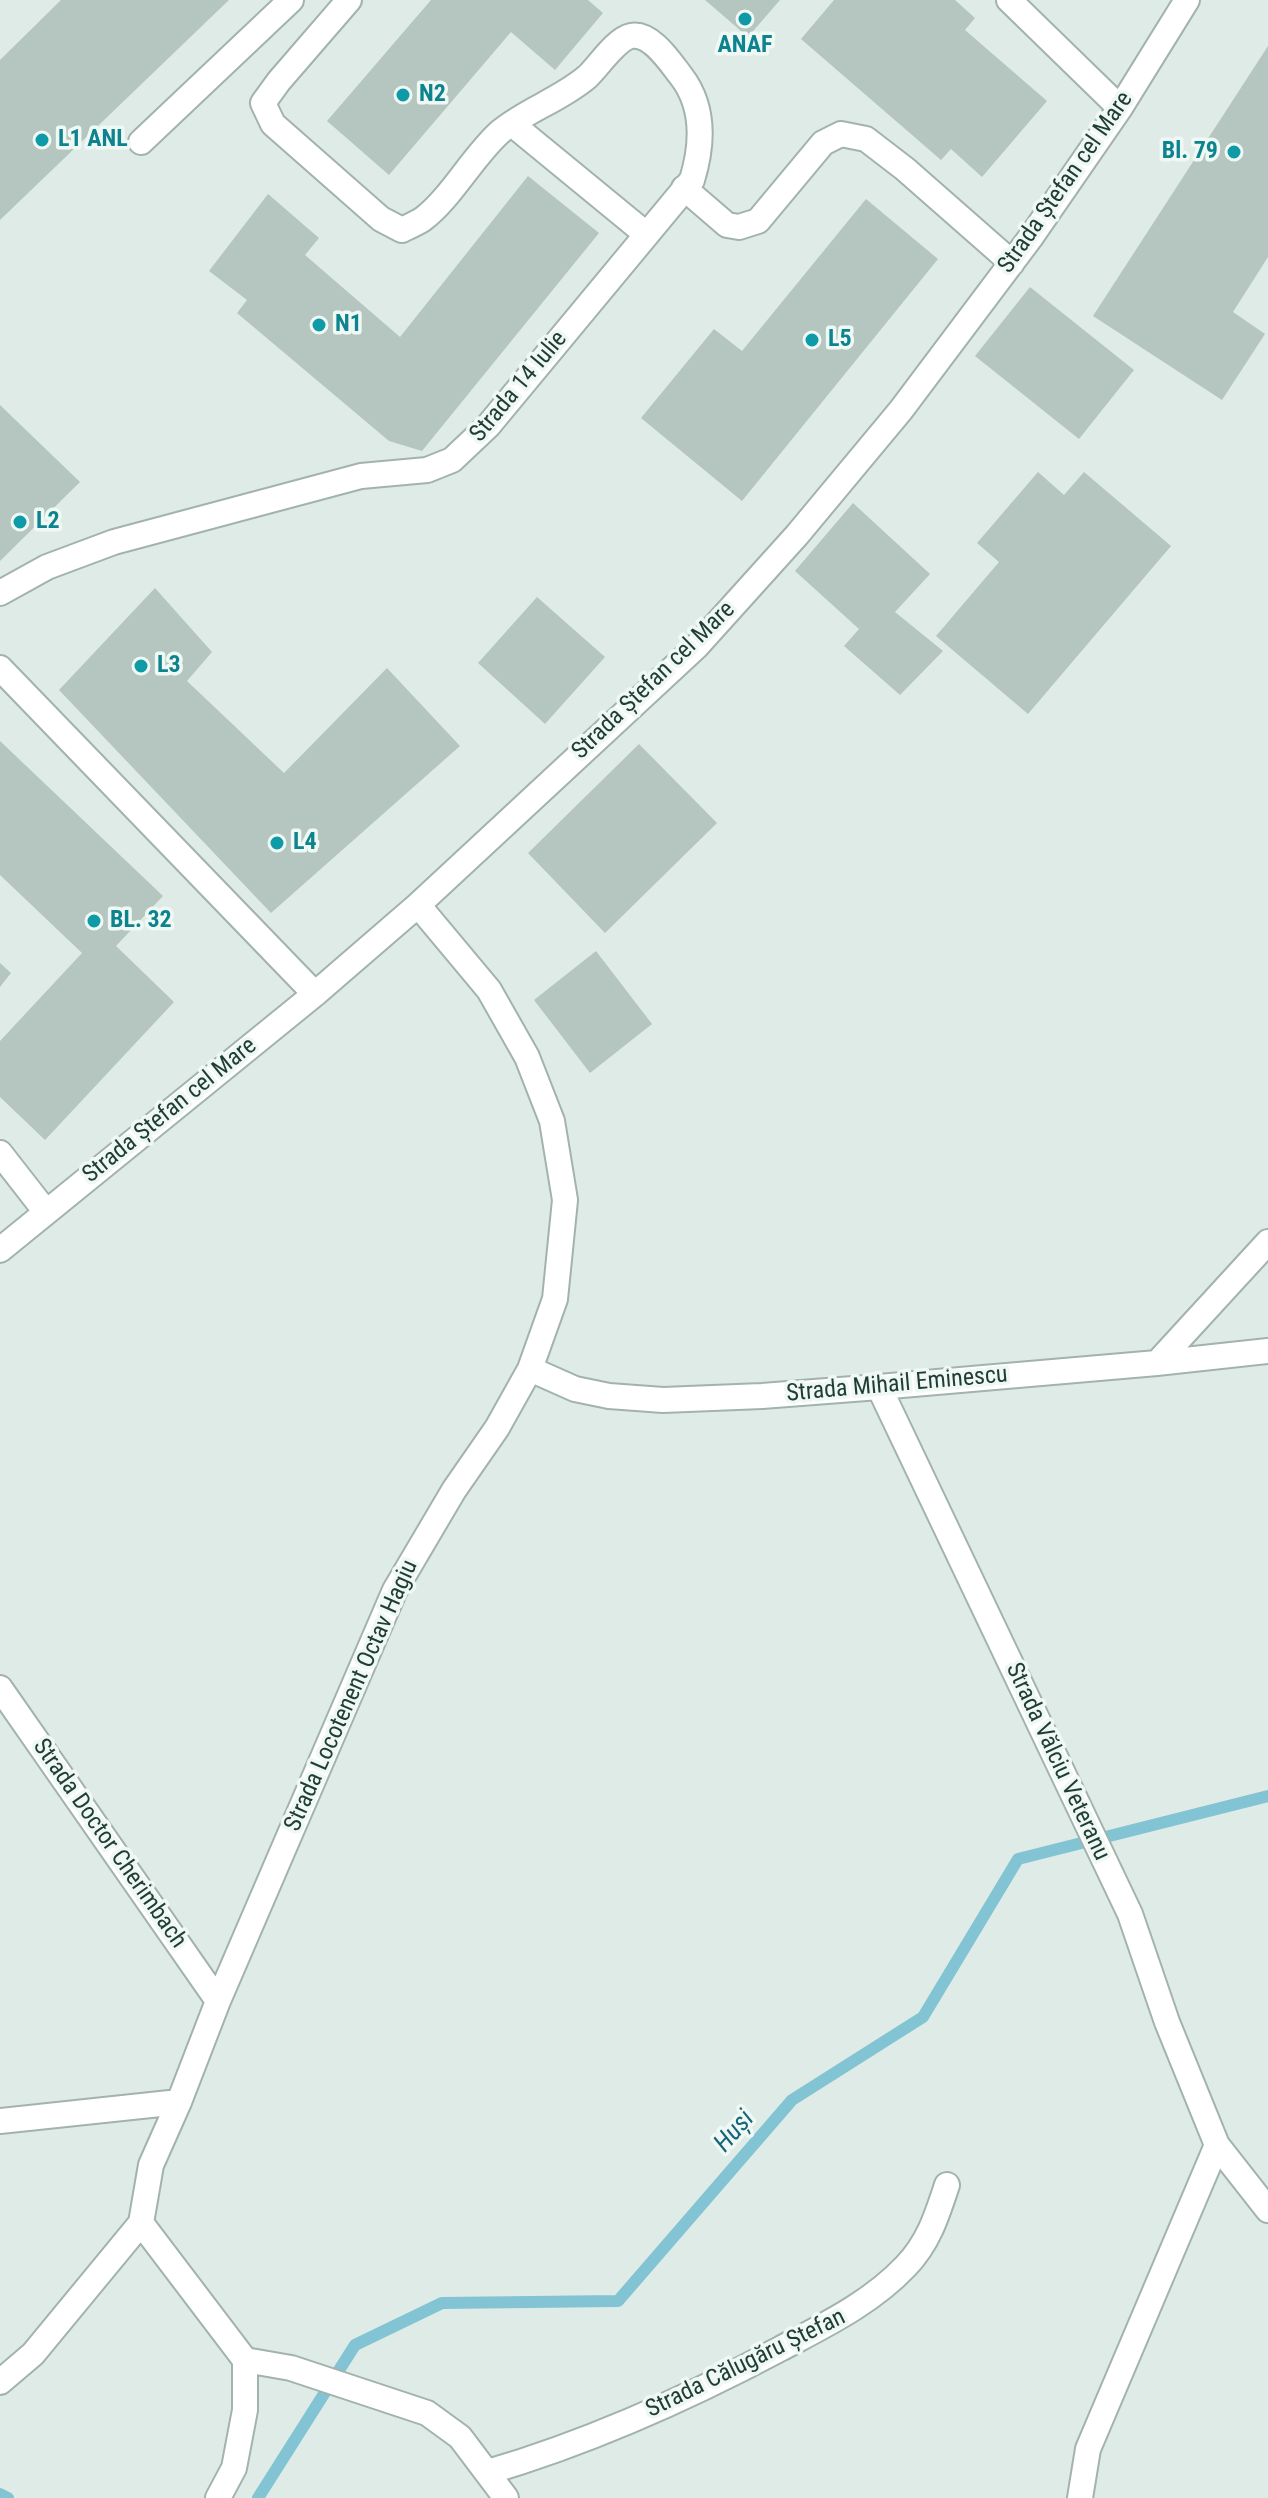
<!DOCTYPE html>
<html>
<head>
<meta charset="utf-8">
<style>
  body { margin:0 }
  canvas { display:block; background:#dfebe6 }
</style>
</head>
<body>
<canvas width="1268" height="2498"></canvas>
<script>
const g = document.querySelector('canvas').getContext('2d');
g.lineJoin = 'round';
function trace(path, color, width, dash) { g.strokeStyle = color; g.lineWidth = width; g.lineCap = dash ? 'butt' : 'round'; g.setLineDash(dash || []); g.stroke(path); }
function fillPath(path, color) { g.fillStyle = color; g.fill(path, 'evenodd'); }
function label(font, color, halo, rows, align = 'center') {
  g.font = font + ' "Roboto Condensed",sans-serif'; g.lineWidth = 7; g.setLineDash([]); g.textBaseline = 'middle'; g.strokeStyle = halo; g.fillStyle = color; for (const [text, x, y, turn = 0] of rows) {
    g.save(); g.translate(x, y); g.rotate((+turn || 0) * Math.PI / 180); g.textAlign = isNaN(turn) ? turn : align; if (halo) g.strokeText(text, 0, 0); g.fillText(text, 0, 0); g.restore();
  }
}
trace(new Path2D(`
  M0,2494l8,4
  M258,2498l97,-153 87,-42 176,-2 174,-201 131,-83 95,-158 250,-63`), '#83c4d4', 12);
fillPath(new Path2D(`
  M61,0h168l-229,220v-160z
  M431,0h157l15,13 -48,57 -44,-38 -122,143 -62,-54z
  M705,0h75l-32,37z
  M834,0h121l20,18 -10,12 82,71 -65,76 -31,-28 -10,11 -140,-121z
  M1268,46v211l-35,55 32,22 -43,66 -129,-84z
  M528,176l71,57 -177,218 -33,-10 -152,-128 10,-13 -38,-29 59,-77 51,44 -14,17 95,82z
  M866,199l72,60 -196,242 -101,-83 73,-89 28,22z
  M1030,287l104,83 -55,69 -104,-83z
  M0,405l80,77 -80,79z
  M1038,472l26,23 20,-23 87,74 -143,168 -92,-78 63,-74 -22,-19z
  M853,503l77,71 -35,38 48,39 -43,44 -56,-49 15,-17 -64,-58z
  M155,588l57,64 -25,29 97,92 103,-105 73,78 -189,167 -212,-223z
  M537,597l68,60 -60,67 -67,-61z
  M0,741l163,155 -47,50 58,56 -129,138 -45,-43v-56l82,-88 -82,-78z
  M639,744l78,79 -112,110 -77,-80z
  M596,951l56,73 -62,49 -56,-73z
  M0,963l11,10 -11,14z`), '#b4c6bf');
const minor = new Path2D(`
  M1009,0l111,108
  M512,124l134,110
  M141,142l150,-142
  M684,188l43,37 12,2 19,-6 65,-78 18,-9 25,5 39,30 107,94
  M0,593l47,-26 67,-25 247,-66 66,-6 25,-10 36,-34 204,-246c11,-36 13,-73 -11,-104 -11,-14 -30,-44 -50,-40 -15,3 -33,31 -44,41 -27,23 -61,33 -87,55 -27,24 -49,66 -77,87 -6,4 -15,8 -21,11l-21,-11 -108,-95 -10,-21 16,-22 70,-81
  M0,668l315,326
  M0,1153l46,59
  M0,1250l315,-256 103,-89 278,-258 101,-112 104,-125 130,-173 89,-129 67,-108
  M1157,1363l111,-121
  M530,1369l45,20 34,7 54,4 99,-4 117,-9 278,-24 111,-12
  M879,1387l251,527 37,108 50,123 51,65
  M0,1688l218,313
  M0,2121l179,-19
  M245,2360l46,8 136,45 33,24 46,61
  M0,2382l33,-28 108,-131
  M488,2472c102,-30 198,-73 292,-123 45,-24 91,-46 126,-83 23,-24 31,-51 41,-81
  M218,2498l16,-30 11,-58v-50l-104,-137 10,-58 28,-63 39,-101 177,-411 59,-100 43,-62 33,-59 25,-70 10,-99 -13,-79 -25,-64 -38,-67 -71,-85
  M1080,2498l8,-49 129,-304`);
trace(minor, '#a2b3ae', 28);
trace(minor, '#fff', 24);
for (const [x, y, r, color] of [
  [745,19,8,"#0f9aa8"],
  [403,95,8,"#0f9aa8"],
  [42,140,8,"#0f9aa8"],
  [1234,152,8,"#0f9aa8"],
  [319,325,8,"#0f9aa8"],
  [812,340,8,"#0f9aa8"],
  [20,522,8,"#0f9aa8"],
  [141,666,8,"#0f9aa8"],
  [277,843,8,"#0f9aa8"],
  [94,921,8,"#0f9aa8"]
]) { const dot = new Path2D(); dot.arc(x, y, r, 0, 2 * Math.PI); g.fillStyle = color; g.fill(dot); trace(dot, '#f0f8f4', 3); }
label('bold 24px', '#0d838f', '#f0f8f4', [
  ["ANAF",745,46,"center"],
  ["N2",419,95],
  ["L1 ANL",58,140],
  ["Bl. 79",1218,152,"right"],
  ["N1",335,325],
  ["L5",828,340],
  ["L2",36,522],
  ["L3",157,666],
  ["L4",293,843],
  ["BL. 32",110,921]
], 'left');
label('24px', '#1f3c36', '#f0f8f4', [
  ["Strada Ștefan cel Mare",1066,183,-55],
  ["Strada 14 Iulie",519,387,-50],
  ["Strada Ștefan cel Mare",654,681,-44],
  ["Strada Ștefan cel Mare",170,1111,-39],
  ["Strada Mihail Eminescu",897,1385,-5],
  ["Strada Locotenent Octav Hagiu",352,1696,-66],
  ["Strada Vălciu Veteranu",1057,1762,65],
  ["Strada Doctor Cherimbach",109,1844,55],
  ["Strada Călugăru Ștefan",746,2364,-26]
]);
label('italic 26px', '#16667b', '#f0f8f4', [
  ["Huși",735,2132,-49]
]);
</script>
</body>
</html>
